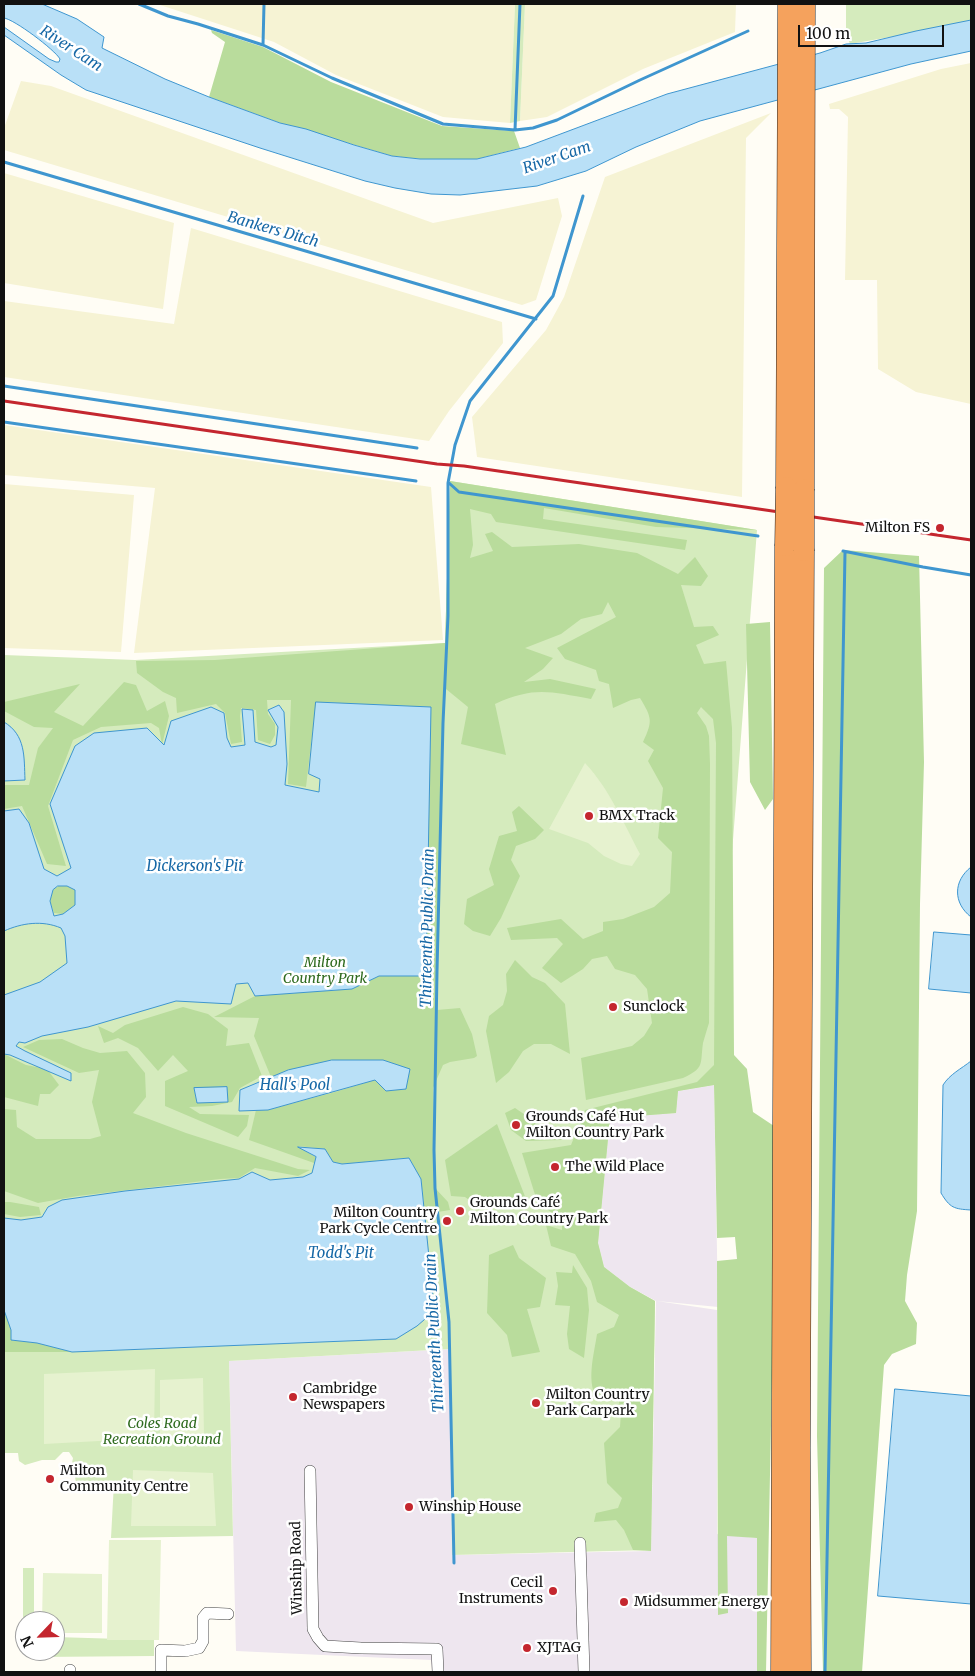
<!DOCTYPE html>
<html>
<head>
<meta charset="utf-8">
<style>
  body { margin:0 }
  #map { position:relative; width:975px; height:1676px; overflow:hidden; background:#fffdf5; font-family:Merriweather,serif }
  canvas { display:block }
  .frame { position:absolute; inset:0; border:5px solid #111; pointer-events:none }
  .north { position:absolute; left:15px; top:1611px; width:50px; height:50px; box-sizing:border-box; background:#fff; border:1px solid #a0a0a0; border-radius:50%; rotate:246deg; font-size:14px; font-weight:700; line-height:20px; text-align:center; color:#111 }
  .north::after { content:''; display:block; margin:auto; width:18px; height:22px; background:#c4262e; clip-path:polygon(50% 0,100% 100%,50% 72%,0 100%) }
  .scale { position:absolute; left:798px; top:25px; width:146px; height:22px; box-sizing:border-box; border:2px solid #111; border-top:0; padding-left:6px; font-size:15px; line-height:18px; white-space:nowrap; color:#111; -webkit-text-stroke:4px #fff; paint-order:stroke }
</style>
</head>
<body>
<div id="map">
<canvas width="975" height="1676"></canvas>
<div class="frame"></div>
<div class="north">N</div>
<div class="scale">100 m</div>
</div>
<script>
const g = document.querySelector('canvas').getContext('2d');
g.lineJoin = 'round';
function fillPath(path, color) { g.fillStyle = color; g.fill(path, 'evenodd'); }
function trace(path, color, width, dash) { g.strokeStyle = color; g.lineWidth = width; g.lineCap = dash ? 'butt' : 'round'; g.setLineDash(dash || []); g.stroke(path); }
function label(font, color, halo, rows, align = 'center') {
  g.font = font + ' Merriweather,serif'; g.lineWidth = 5; g.setLineDash([]); g.textBaseline = 'middle'; g.strokeStyle = halo; g.fillStyle = color; for (const [text, x, y, turn = 0] of rows) {
    g.save(); g.translate(x, y); g.rotate((+turn || 0) * Math.PI / 180); g.textAlign = isNaN(turn) ? turn : align; if (halo) g.strokeText(text, 0, 0); g.fillText(text, 0, 0); g.restore();
  }
}
fillPath(new Path2D(`
  M714,1085l4,222 -61,-6 60,9v224l40,4v134h-325l-1,-12 -195,-9 -7,-290 222,-12 1,206 199,-4 5,-250 -26,-14 -26,-20 -6,-24 12,-126 66,-4 2,-22z`), '#eee6ef');
fillPath(new Path2D(`
  M157,4h358l-5,119 -67,-6 -107,-42 -62,-33z
  M525,4h211l-1,28 -92,37 -96,48 -27,4z
  M971,63v341l-55,-12 -38,-23 -1,-89h-32l3,-163 -9,-8h-9l-1,-5 112,-35z
  M21,81l30,5 382,137 125,-25 4,18 -26,84 -14,5 -518,-155v-22z
  M771,113l-25,25 -4,359 -265,-40 -5,-40 74,-87 18,-33 41,-120z
  M4,173l170,50 -11,86 -159,-26z
  M191,228l311,94 1,21 -54,68 -20,30 -425,-64v-76l170,23z
  M4,425l427,62 12,153 -309,13 21,-165 -151,-13z
  M4,484l130,11 -13,157 -117,-4z`), '#f6f3d4');
fillPath(new Path2D(`
  M515,4h10l-5,117 -10,2z
  M846,4h125v19l-121,21 -4,-10z
  M450,481l307,49 -43,555 -36,6 -2,22 -66,5 -12,125 6,24 26,20 25,14 -4,249 -199,5 -2,-206 -221,12 4,175 -122,2 3,-56h-38l-4,-19 1,-5 -4,-6h-6l-8,8h-13l-17,5 -6,-4 -1,-8h-14v-798l131,5 310,-17z
  M23,1568h11v53h-9v13l-2,-1z
  M55,1637l99,3v16l-115,1 -2,-6h18z`), '#d5ebbd');
fillPath(new Path2D(`
  M211,30l52,17 68,35 111,44 72,5 6,17 -43,11h-57l-28,-3 -112,-33 -71,-26 16,-55 -13,-9z
  M450,481l307,49 -101,-3 -112,-19 -1,11 144,21 -2,10 -189,-28 -5,-8 -21,-5 3,36 -3,13 23,-7 -8,-17 7,-2 20,15 67,-3 58,9 41,21 17,-17 13,19 -7,10 -20,-1 13,42 19,-1 6,9 -23,10 8,19 22,-3 6,67 2,327 13,14 6,43 24,16 -11,544h-9v-134l-30,-2 1,77 -10,2 -1,-354 20,-2 -2,-22 -18,1 -3,-153 -36,6 -2,22 -66,5 -12,125 6,24 26,20 25,14 -4,250 -18,-1 -9,-20 -8,-10 -22,2 2,-9 22,-5 4,-10 -15,-15 -3,-40 16,-16 1,-15 -4,-20 -18,10c-14,-18 -5,-47 -2,-68l17,-7 5,-12 -22,-13 -6,-21 -16,-27 -24,-8 -5,-21 16,5v-9l-25,-20 -15,-48 49,-8 14,-35 112,-28 17,-17 2,-322 -3,-24 -12,-12 -4,6 9,13 3,10 1,28 -1,259c-2,6 -4,13 -6,20 -3,21 2,25 -20,35l-97,22 -5,-42 51,-12 12,-10 8,-13 -5,-34 -12,-14 -20,-6 -8,-13 -15,3 -9,10 -22,14 -19,-15 21,-24 -6,-6 -46,2 -4,-12 54,-9 22,20 20,-8v-9l20,-3 31,-12 16,-14 2,-41 -14,-14 5,-50 -15,-27 6,-11 -11,-8c10,-21 9,-24 -3,-44l-9,2 -18,8 -4,-24 -10,-3 -3,-11 -31,-11 -8,-11 59,-31 -8,-15 -6,12 -21,5 -20,15 -36,14 28,10 -10,11 -19,13 26,-3 46,10 -5,10c-41,-7 -56,-13 -96,5l11,51 -45,-11 7,-37 -22,-18 -4,42 -5,279 23,-2 12,26 5,22 -3,2 -24,4 -7,3 -10,23 2,100 13,14 2,8 -25,4 -4,-35 -12,-21 -67,6 -9,-2 -8,-13 -27,-3 18,11 -2,6 -65,-23 7,-30h12l67,-18 75,-23 -122,1 -17,7 -17,-41 5,-18 -45,-1 41,-21 97,-7 27,-13h47l-110,-274 -10,85 -18,-3 3,-84h-24l1,14 7,10v11l-5,9 -12,-4 -2,-30 -15,-2 -1,8 2,26 -11,2 -6,-31 -9,-9 -39,9 -1,-15 -13,-6 -26,-19 -1,-12 79,-1 230,-17z
  M843,550l76,6 5,206 -4,142 -3,307 -10,64 -2,26 12,22 -1,21 -24,10 -8,11 -22,307h-39l-6,-236 7,-868z
  M770,622l3,177 -8,11 -15,-28 -4,-158z
  M124,682l12,3 11,26 18,-10 4,15 -7,29 -3,-17 -8,-5 -50,4 -28,13 -25,66 18,60 -19,-2 -25,-58 -18,3v-24h25l9,-37 15,-20 -19,-1 -30,-16v-9l76,-18 -26,28 29,14z
  M519,806l25,24 -9,9 -19,7 -5,14 9,16 -19,42 -11,18 -17,-5 -9,-7 3,-25 27,-14 -5,-16 10,-33 18,-5 -5,-19z
  M58,886h9l8,4v15l-12,9 -9,-1 -4,-12 3,-11z
  M515,960l17,17 13,6 20,21 5,50 -19,-10h-17l-11,7 -14,21 -13,11 -10,-52 3,-15 14,-11 4,-14 -1,-17z
  M183,1007l25,7 20,15 -2,17 23,-3 13,33 -22,12 -8,14 -20,4 -23,1 11,7 49,1 -2,11 -9,11 -73,-31v-25l23,-10 -15,-16 -15,16 -20,-23 -20,-10 -14,5 -6,-17 15,7 12,-8z
  M62,1039l21,9 17,5 27,-2 18,22 1,24 -13,16 53,20 112,36 12,1 -12,6 -43,-8 -16,10 -19,1 -142,17 -40,7 -34,-12v-82l12,1 1,17 19,12h54l11,-3 -9,-34 7,-32 -20,3 -56,-26 16,-7z
  M4,1054l22,11 21,4 12,16 -9,9h-10l-2,12 -34,-9z
  M515,1108l28,19 24,3 -5,10 -36,1 -15,-11 -6,-17z
  M497,1124l29,75 -51,5 -10,-7 -14,-1 -6,-36z
  M4,1202h6l29,5 2,8 -21,2 -16,-3z
  M513,1245l6,13 27,20 -6,29 -13,2 13,43 -28,5 -5,-22 -20,-22 2,-58z
  M573,1265l14,23 2,22 -5,48 -15,-9 -2,-15 3,-28 -15,-1 3,-19 -2,-14 16,1z
  M4,1310l7,20 1,10 25,3 35,9h-68z`), '#b9dc9c');
fillPath(new Path2D(`
  M585,763c25,27 38,59 55,91l-8,12 -11,-2 -17,-8 -16,-13 -39,-14z
  M155,1369l-1,69 -110,6v-70z
  M203,1378l1,58 -44,2v-58z
  M133,1470l80,3 3,53h-85z
  M109,1540h52l-2,100h-52z
  M43,1573l59,1v59h-47v-12h-13z`), '#e6f2cf');
const water = new Path2D(`
  M4,4h38l35,15 27,18 -2,11 63,31 44,18 71,26 26,6 48,16 38,11 28,3h57l49,-12 141,-53 153,-41 26,-9 20,-1 50,-12 55,-11v31l-60,13 -211,57 -64,26 -50,24 -49,15 -77,9 -29,-1 -36,-6 -30,-7 -105,-33 -174,-58 -25,-15 -57,-40v-8l45,32 7,3h3l1,-3c-5,-9 -46,-40 -56,-41z
  M316,702l115,5 -5,269h-47l-27,13 -97,7 -7,-13 -12,1 -5,20 -55,-3 -88,26 -46,9 -17,7 -6,-1 -3,4 9,5 46,22v8l-61,-26 -6,-1v-59l36,-13 27,-19 -2,-27 -4,-8c-19,-8 -39,-5 -57,3v-120l15,-2 10,14 15,46 13,7 14,-8 -21,-64 25,-58 19,-13 53,-5 17,17 7,-24 40,-14 13,6 3,25 4,9 14,-2 -3,-36 11,1 2,32 16,5 5,-2 2,-18 -10,-17 11,-5 5,7 3,52 -2,21 34,7 1,-13 -11,-5zM58,886h9l8,4v15l-12,9 -9,2 -4,-15 3,-11z
  M4,722c22,13 20,35 21,58l-21,1z
  M971,867v50c-18,-14 -18,-36 0,-50z
  M934,932l37,3v58l-42,-4z
  M332,1060h51l27,9 -4,20 -20,2 -11,-11 -107,30 -29,1 1,-21 48,-20z
  M971,1061v149c-17,-1 -21,-2 -30,-17l2,-108c7,-11 18,-16 28,-24z
  M227,1087l1,15 -31,1 -3,-15z
  M298,1147l27,2 8,13 9,2 67,-6 12,21 12,117 -1,17 -15,13 -21,13 -324,13 -35,-9 -26,-3v-10l-7,-20v-92l17,2 21,-3 6,-10 14,-7 63,-9 114,-12 13,-7 18,8 33,-3 9,-4 4,-16z
  M895,1389l76,7v208l-93,-8z`);
fillPath(water, '#b9e0f7');
trace(water, '#3f96cf', 1);
trace(new Path2D(`
  M139,4l29,12 30,8 65,21 69,33 111,46 72,6 18,-2 24,-8 83,-40 108,-49
  M263,45l1,-41
  M515,130l5,-126
  M4,162l532,157
  M4,386l413,62
  M4,422l412,59
  M449,483l10,9 299,44
  M843,551l80,16 48,8
  M454,1563l-5,-241 -14,-134 -1,-38 3,-179 6,-248 5,-107v-133l7,-38 15,-44 83,-105 30,-100
  M825,1672l20,-1120`), '#3f96cf', 3);
const street = new Path2D(`
  M310,1471l3,158 5,9 7,8 36,2 76,1 1,23
  M580,1543l4,129
  M70,1672v-2
  M161,1672v-22l24,1 14,-3 4,-7v-23l4,-5 21,1`);
const highway = new Path2D(`
  M786,487l2,-483
  M804,489l1,-485
  M781,1672l4,-1126
  M801,1672l-1,-225 4,-896`);
trace(street, '#444', 12);
trace(highway, '#222', 21);
trace(street, '#fff', 11);
trace(highway, '#f5a25d', 20);
trace(new Path2D(`
  M4,401l433,63 27,2 507,74`), '#c4262e', 3);
const highwayBridge = new Path2D(`
  M804,489v62
  M785,546l1,-59`);
trace(highwayBridge, '#222', 21, []);
trace(highwayBridge, '#f5a25d', 20);
for (const [x, y, r, color] of [
  [940,528,5,"#c4262e"],
  [589,816,5,"#c4262e"],
  [613,1007,5,"#c4262e"],
  [516,1125,5,"#c4262e"],
  [555,1167,5,"#c4262e"],
  [460,1211,5,"#c4262e"],
  [447,1221,5,"#c4262e"],
  [293,1397,5,"#c4262e"],
  [536,1403,5,"#c4262e"],
  [50,1479,5,"#c4262e"],
  [409,1507,5,"#c4262e"],
  [553,1591,5,"#c4262e"],
  [624,1602,5,"#c4262e"],
  [527,1648,5,"#c4262e"]
]) { const dot = new Path2D(); dot.arc(x, y, r, 0, 2 * Math.PI); g.fillStyle = color; g.fill(dot); trace(dot, '#fff', 2); }
label('14px', '#111', '#fff', [
  ["Milton FS",930,528,"right"],
  ["BMX Track",599,816],
  ["Sunclock",623,1007],
  ["Grounds Café Hut",526,1117],
  ["Milton Country Park",526,1133],
  ["The Wild Place",565,1167],
  ["Grounds Café",470,1203],
  ["Milton Country Park",470,1219],
  ["Milton Country",437,1213,"right"],
  ["Park Cycle Centre",437,1229,"right"],
  ["Cambridge",303,1389],
  ["Newspapers",303,1405],
  ["Milton Country",546,1395],
  ["Park Carpark",546,1411],
  ["Milton",60,1471],
  ["Community Centre",60,1487],
  ["Winship House",419,1507],
  ["Cecil",543,1583,"right"],
  ["Instruments",543,1599,"right"],
  ["Midsummer Energy",634,1602],
  ["XJTAG",537,1648]
], 'left');
label('italic 14px', '#2f6b1f', '#fff', [
  ["Milton",325,963],
  ["Country Park",325,979],
  ["Coles Road",162,1424],
  ["Recreation Ground",162,1440]
]);
label('14px', '#111', '#fff', [
  ["Winship Road",297,1568,-91]
]);
label('italic 15px', '#1768a6', '#fff', [
  ["River Cam",71,49,33],
  ["River Cam",557,158,-19],
  ["Bankers Ditch",273,230,16],
  ["Dickerson's Pit",195,867],
  ["Thirteenth Public Drain",428,928,-89],
  ["Hall's Pool",295,1086],
  ["Todd's Pit",341,1254],
  ["Thirteenth Public Drain",435,1333,-93]
]);
</script>
</body>
</html>
